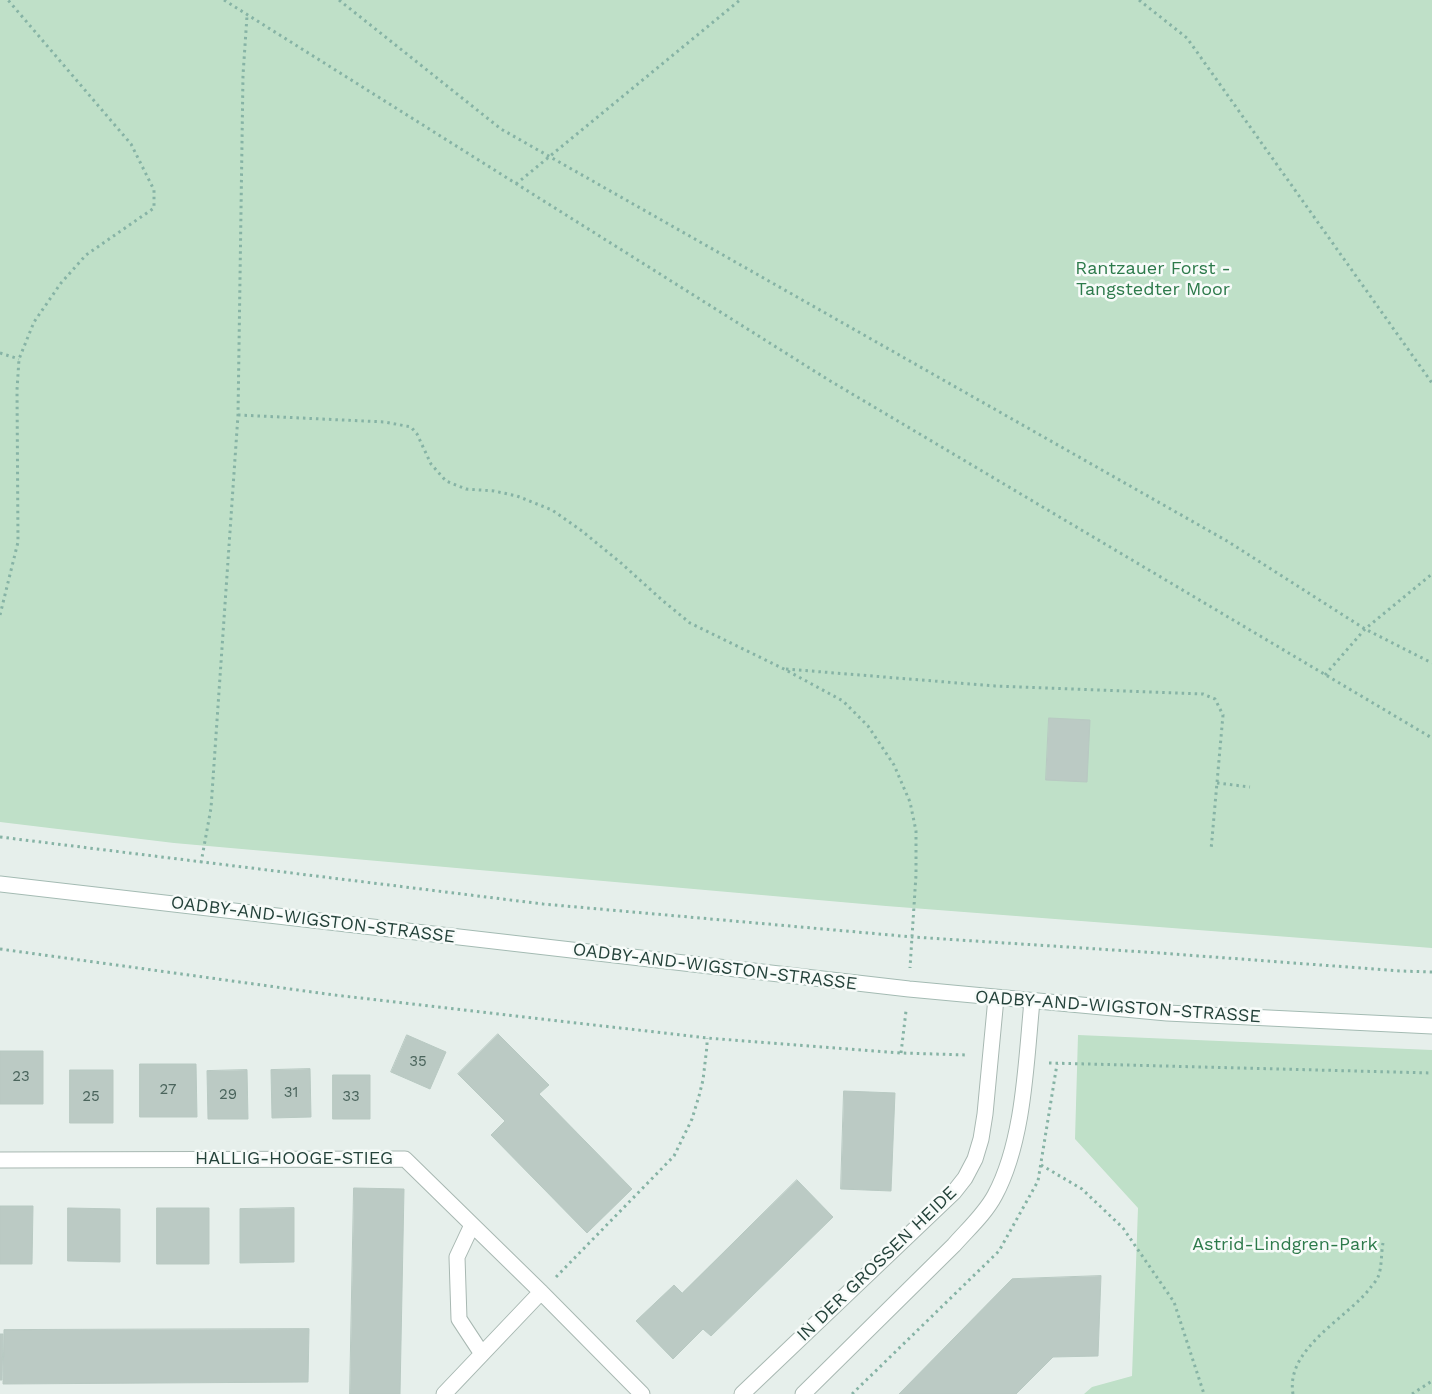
<!DOCTYPE html>
<html>
<head>
<meta charset="utf-8">
<style>
  body { margin:0 }
  canvas { display:block; background:#e6efeb }
</style>
</head>
<body>
<canvas width="1432" height="1394"></canvas>
<script>
const g = document.querySelector('canvas').getContext('2d');
g.lineJoin = 'round';
function fillPath(path, color) { g.fillStyle = color; g.fill(path, 'evenodd'); }
function trace(path, color, width, dash) { g.strokeStyle = color; g.lineWidth = width; g.lineCap = dash ? 'butt' : 'round'; g.setLineDash(dash || []); g.stroke(path); }
function label(font, color, halo, rows, align = 'center') {
  g.font = font + ' "Work Sans",sans-serif'; g.lineWidth = 5; g.setLineDash([]); g.textBaseline = 'middle'; g.strokeStyle = halo; g.fillStyle = color; for (const [text, x, y, turn = 0] of rows) {
    g.save(); g.translate(x, y); g.rotate((+turn || 0) * Math.PI / 180); g.textAlign = isNaN(turn) ? turn : align; if (halo) g.strokeText(text, 0, 0); g.fillText(text, 0, 0); g.restore();
  }
}
fillPath(new Path2D(`
  M0,0h1432v948l-546,-42 -712,-63 -174,-21z
  M1078,1035l354,15v344h-348l8,-7 40,-11 6,-168 -63,-69z`), '#bfe0c8');
const building = new Path2D(`
  M1049,718l41,2 -3,62 -41,-2z
  M498,1034l51,51 -10,9 93,95 -45,44 -96,-98 14,-14 -47,-47z
  M407,1035l39,17 -16,37 -39,-17z
  M0,1051h43v53h-43z
  M140,1064h56l1,53h-57z
  M310,1069l1,48 -39,1 -1,-48z
  M70,1070h43v53h-43z
  M247,1070l1,49h-40l-1,-48z
  M333,1075h37v44h-37z
  M844,1091l51,2 -4,98 -50,-2z
  M797,1180l36,37 -122,119 -8,-7 -30,30 -37,-38 38,-36 8,8z
  M354,1188l50,1 -4,205h-50z
  M0,1206h33l-1,58h-32z
  M68,1208l52,1v53l-52,-1z
  M157,1208h52v56h-52z
  M294,1208v54l-54,1v-54z
  M1101,1276l-3,80 -45,1 -37,37h-117l113,-115z
  M309,1329l-1,53 -305,2 1,-54z
  M0,1334h3l-1,46h-2z`);
fillPath(building, '#bbcac4');
trace(building, '#b8c9c2', 1);
const street = new Path2D(`
  M0,1160l405,-1 136,133 101,102
  M472,1225l-15,32 2,62 23,35
  M444,1394l97,-102
  M742,1394l212,-202 11,-14 10,-19 6,-20 4,-25 11,-116
  M803,1394l151,-149c14,-16 31,-31 41,-50 29,-54 31,-133 37,-194`);
const secondary = new Path2D(`
  M0,884l909,105 258,24 265,13`);
trace(street, '#a8b8b2', 17);
trace(secondary, '#a4bbb3', 17);
trace(new Path2D(`
  M224,0l603,379 605,359
  M339,0l162,129 726,412 138,88 67,34
  M1139,0l48,38 245,345
  M516,184l224,-184
  M0,353l19,6
  M238,415l147,7 26,5 6,7 14,30 15,17 20,8 28,2 23,5 35,14 30,21 39,32 41,37 28,23 94,46 59,32 25,25 26,39 16,37 6,29v44l-6,93
  M0,615l18,-73 -1,-152 2,-31 15,-37 27,-39 25,-28 68,-47v-18l-23,-46 -123,-144
  M786,669l209,17 208,8 12,5 8,16 -12,135
  M1325,675l40,-46 67,-55
  M1217,783l33,4
  M0,837l543,67 370,33 247,16 241,18 31,1
  M201,863l10,-55 27,-393 5,-340 4,-59
  M0,949l334,46 373,43 194,15 67,2
  M901,1053l5,-42
  M1049,1063l383,10
  M1041,1165l41,24 41,39 51,74 30,92
  M556,1277l118,-121 18,-37 7,-23 4,-16 4,-34v-8
  M852,1394l147,-143 39,-70 19,-117
  M1293,1394c-8,-46 55,-76 78,-107 2,-3 6,-7 7,-10 4,-9 3,-24 5,-34
  M1412,1394l20,-13`), '#86b3a5', 3, [2.5, 4]);
trace(street, '#fff', 15);
trace(secondary, '#fff', 15);
label('15px', '#4a645c', null, [
  ["35",418,1062],
  ["23",21,1077],
  ["27",168,1090],
  ["31",291,1093],
  ["29",228,1095],
  ["25",91,1097],
  ["33",351,1097]
]);
label('18px', '#2d7a4b', '#f7fbf9', [
  ["Rantzauer Forst -",1153,269],
  ["Tangstedter Moor",1153,290],
  ["Astrid-Lindgren-Park",1285,1245]
]);
label('18px', '#24423a', '#f7fbf9', [
  ["OADBY-AND-WIGSTON-STRASSE",313,920,7],
  ["OADBY-AND-WIGSTON-STRASSE",715,967,7],
  ["OADBY-AND-WIGSTON-STRASSE",1118,1007,4],
  ["HALLIG-HOOGE-STIEG",294,1159],
  ["IN DER GROSSEN HEIDE",877,1264,-44]
]);
</script>
</body>
</html>
